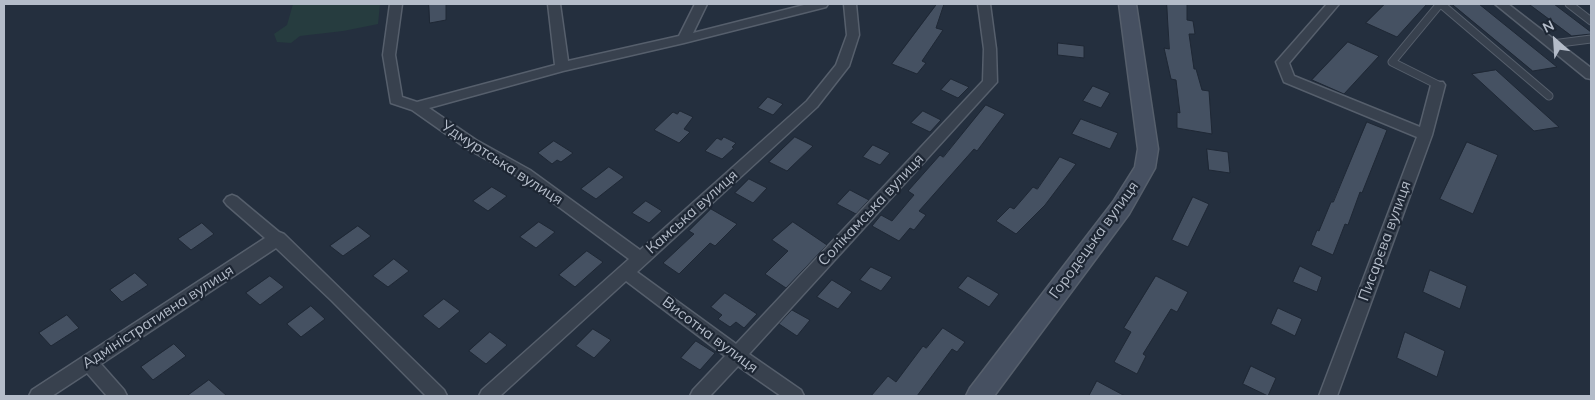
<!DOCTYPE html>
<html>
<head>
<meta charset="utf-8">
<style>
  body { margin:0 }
  #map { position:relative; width:1595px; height:400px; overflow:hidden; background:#242f3e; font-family:Mulish,sans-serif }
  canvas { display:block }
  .frame { position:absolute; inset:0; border:5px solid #b4bcc9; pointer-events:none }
  .north { position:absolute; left:1530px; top:15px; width:50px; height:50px; -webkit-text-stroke:4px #1d2633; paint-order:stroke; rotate:334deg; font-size:14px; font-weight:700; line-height:20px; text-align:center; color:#b4bcc9 }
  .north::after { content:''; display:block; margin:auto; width:18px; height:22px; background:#b4bcc9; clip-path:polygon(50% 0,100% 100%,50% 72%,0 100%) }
</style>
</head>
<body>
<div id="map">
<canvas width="1595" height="400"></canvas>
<div class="frame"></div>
<div class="north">N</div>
</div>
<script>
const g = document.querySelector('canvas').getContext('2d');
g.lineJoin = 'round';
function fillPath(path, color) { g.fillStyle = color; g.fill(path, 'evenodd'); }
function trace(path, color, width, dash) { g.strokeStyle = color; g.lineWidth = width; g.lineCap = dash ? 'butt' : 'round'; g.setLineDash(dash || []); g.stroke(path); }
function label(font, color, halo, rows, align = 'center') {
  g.font = font + ' Mulish,sans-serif'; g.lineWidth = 4.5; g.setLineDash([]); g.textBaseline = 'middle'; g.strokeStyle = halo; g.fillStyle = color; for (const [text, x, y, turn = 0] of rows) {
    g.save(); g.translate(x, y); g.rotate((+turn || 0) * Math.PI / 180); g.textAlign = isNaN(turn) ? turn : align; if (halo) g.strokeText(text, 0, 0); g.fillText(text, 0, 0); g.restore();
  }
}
fillPath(new Path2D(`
  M293,4h87l-2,20 -35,7 -43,5 -9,7 -14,-1 -3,-8 13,-9z`), '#263c3f');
const building = new Path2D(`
  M429,4h17v16l-16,3z
  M937,4h7l-8,24 7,2 -21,31 4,2 -9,11 -25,-10z
  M1167,4h20v16l6,1 2,13h-6l5,35h2l6,21 7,1 3,43 -35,-6v-16l3,1 -4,-33 -5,-1 -7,-31 5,1z
  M1385,4h42l-30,33 -31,-14z
  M1452,4h27l78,63 -24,4z
  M1529,4h25l37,28v2l-19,2z
  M1348,42l31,14 -35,38 -32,-14z
  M1058,43l26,3v12l-26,-3z
  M1496,70l63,57 -25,4 -62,-57z
  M951,79l18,8 -11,11 -17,-8z
  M1093,86l17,7 -9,15 -18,-7z
  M768,97l15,7 -10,11 -15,-7z
  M986,105l19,9 -28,37 -3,-2 -55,62 7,4 -12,15 -4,-2 -11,13 -27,-15 9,-11 11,6 22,-26 -6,-4 32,-36 3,2z
  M680,111l13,6 -9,12 6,3 -11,11 -25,-13 19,-18 4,2z
  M923,111l18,9 -11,12 -19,-9z
  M1081,119l37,14 -8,16 -38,-15z
  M1367,122l20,8 -25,63 -2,-1 -12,33 -3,-1 -12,31 -22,-10 6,-15 2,1 12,-29h2z
  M724,137l12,6 -4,4 2,1 -12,11 -17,-8 12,-13 4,2z
  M795,137l18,9 -26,25 -18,-9z
  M554,141l19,12 -12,9 -4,-2 -5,4 -14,-11z
  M1467,142l31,13 -25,59 -33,-15z
  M873,145l17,8 -10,12 -17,-8z
  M1207,149l21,3 2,21 -21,-3z
  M1060,157l16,7 -31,41 -29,29 -20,-13 14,-14 4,2 19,-22 4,2z
  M609,167l15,10 -28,22 -15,-10z
  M749,179l18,9 -14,15 -18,-10z
  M492,187l15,9 -19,15 -15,-10z
  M850,190l19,10 -13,14 -19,-10z
  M1193,197l16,7 -21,43 -16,-7z
  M646,201l16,10 -13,12 -17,-10z
  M711,209l26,15 -22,22 -5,-3 -31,31 -16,-11 31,-29 -5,-3z
  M539,222l16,10 -19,16 -16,-11z
  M793,222l34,23 -41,43 -21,-14 23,-23 -16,-11z
  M202,223l12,11 -23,16 -13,-11z
  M358,226l13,10 -28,20 -13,-10z
  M587,251l16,11 -28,25 -16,-12z
  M394,259l15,12 -21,16 -15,-11z
  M1300,266l22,11 -5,15 -24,-10z
  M871,267l21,10 -11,14 -21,-11z
  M1430,270l37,16 -7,23 -37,-17z
  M135,273l13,12 -26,17 -12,-12z
  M270,276l14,11 -24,18 -14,-12z
  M968,276l31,18 -10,13 -31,-19z
  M1156,276l32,16 -11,20 -6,-3 -28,45 3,2 -9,18 -23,-12 17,-30 -7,-4z
  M832,280l20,12 -14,17 -21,-12z
  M725,293l32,21 -13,14 -8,-6 -6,5 -12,-8 4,-4 -11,-8z
  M444,299l16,12 -21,18 -16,-13z
  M311,306l14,13 -24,18 -14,-13z
  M1278,308l24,11 -7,17 -24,-12z
  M792,310l18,10 -13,16 -18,-12z
  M67,315l12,13 -28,18 -12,-13z
  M943,328l22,14 -8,10 -5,-3 -35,47h-46l17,-20 8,6 27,-36 3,2z
  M593,329l18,11 -17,18 -18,-12z
  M490,332l17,13 -21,19 -17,-13z
  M1405,332l40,19 -8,26 -40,-19z
  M696,341l19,12 -15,17 -19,-12z
  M174,344l12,12 -33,24 -12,-13z
  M1251,366l25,12 -8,18 -25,-12z
  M209,380l18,16h-40z
  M1097,381l28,15h-36z`);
fillPath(building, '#455162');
trace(building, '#1f2835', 1);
const lane = new Path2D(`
  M1441,4l108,92
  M1569,4l22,17
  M1552,44l39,-5
  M1438,85l-46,-23 48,-58`);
const street = new Path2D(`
  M390,4h12l-7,51 7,42 15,5 138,-37 -7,-61h12l8,57 111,-25 16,-32h12l-14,29 115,-29h20l-2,3 -142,36 -121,28 -134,37 47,32 54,30 110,80 167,-149 29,-36 11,-30 -3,-31h12l3,31 -10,31 -32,41 -180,165 99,72 247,-263 1,-32 -6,-45h12l6,45 1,33 -248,272 52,36 3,6h-23l-43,-30 -28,30h-20l3,-6 32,-34 -99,-75 -126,115h-21l3,-6 147,-131 -109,-81 -54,-30 -54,-38 -21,-7 -8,-48z
  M1327,4h12l-50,59 5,13 126,51 11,-42 2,-3h10l2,3 -13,50 -95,261h-18l98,-259 -133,-55 -8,-20z
  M1495,4h13l83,64v11l-5,-1z
  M232,195l5,2 42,35 5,2 160,156 3,6h-21l-94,-95 -56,-53 -175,116 23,26 3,6h-20l-20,-23 -35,23h-23l3,-6 233,-152 -38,-33 -3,-4 3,-4z`);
const secondary = new Path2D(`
  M1119,4h17l22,145 -3,19 -26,46 -135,182h-28l4,-8 143,-186 22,-35 3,-18z`);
trace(lane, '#565f6c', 9);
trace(street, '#565f6c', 3);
trace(secondary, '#565f6c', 3);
trace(lane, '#38414e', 7);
fillPath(street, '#38414e');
fillPath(secondary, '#465061');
label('15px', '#b4bcc9', '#1d2633', [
  ["Удмуртська вулиця",502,163,33],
  ["Солікамська вулиця",871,210,-47],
  ["Камська вулиця",692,212,-42],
  ["Городецька вулиця",1094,240,-54],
  ["Писарєва вулиця",1385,241,-70],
  ["Адміністративна вулиця",158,317,-33],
  ["Висотна вулиця",710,335,37]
]);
</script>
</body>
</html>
